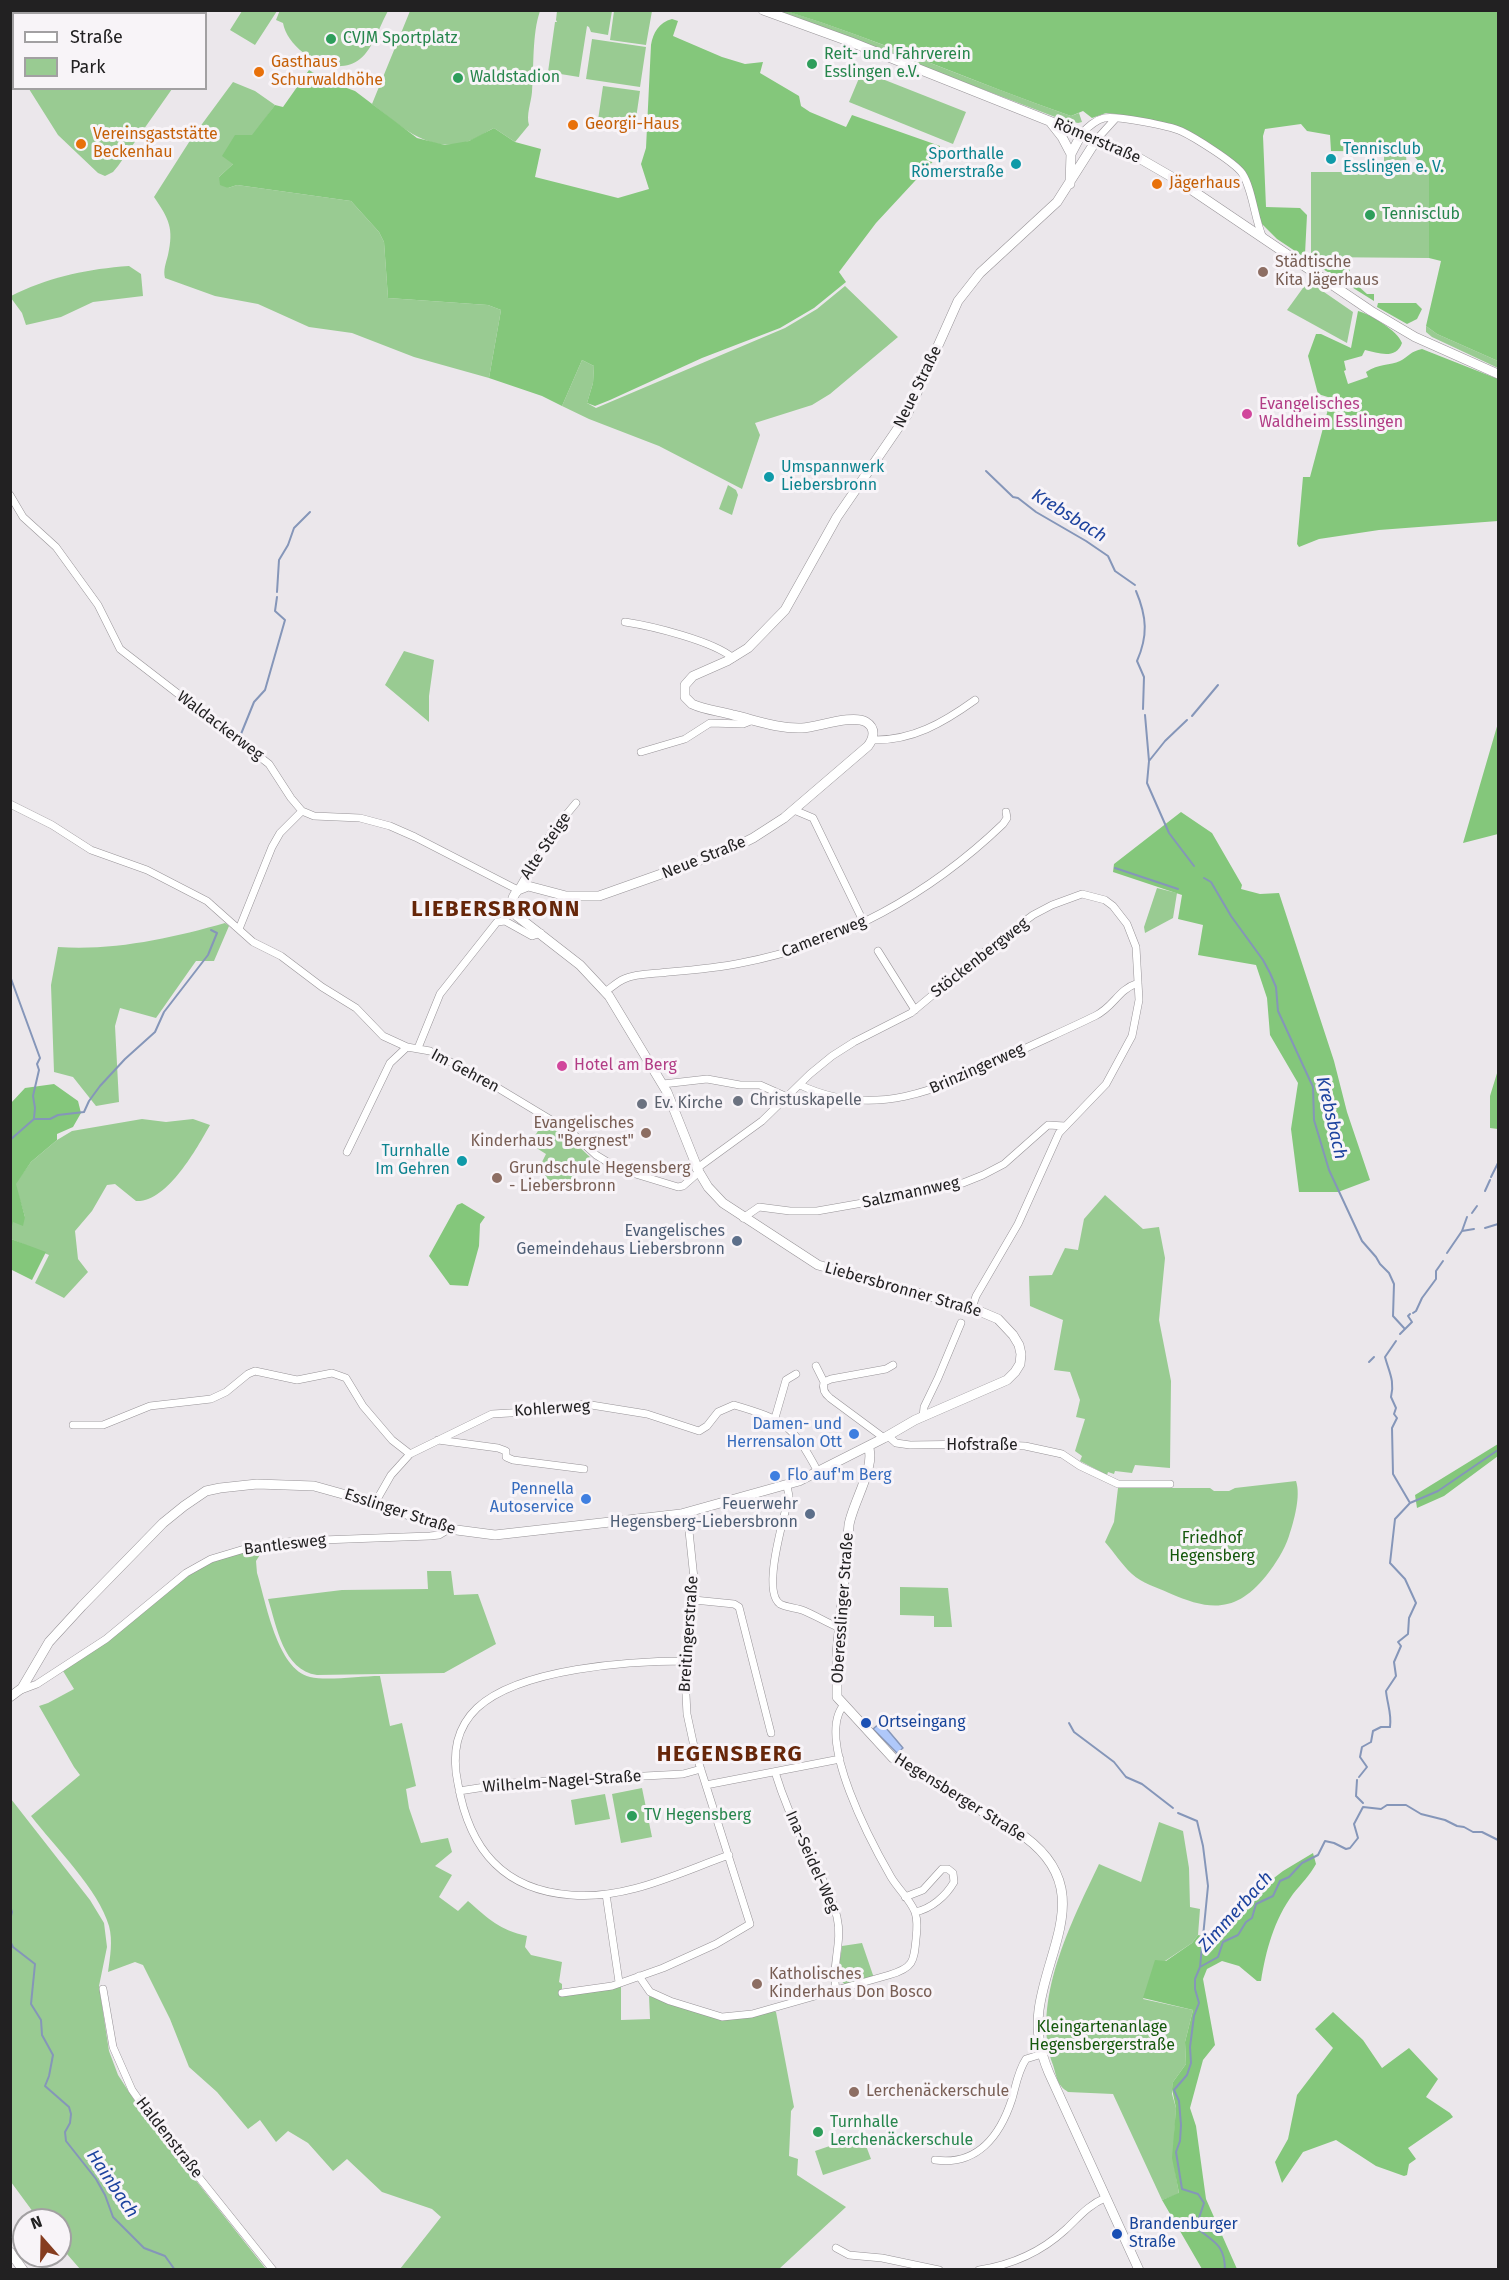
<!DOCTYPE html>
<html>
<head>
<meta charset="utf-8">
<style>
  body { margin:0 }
  #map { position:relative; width:1509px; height:2280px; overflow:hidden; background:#ebe7eb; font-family:"Fira Sans",sans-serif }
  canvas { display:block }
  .frame { position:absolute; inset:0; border:12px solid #222122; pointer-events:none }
  .legend { position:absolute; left:12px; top:12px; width:195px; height:78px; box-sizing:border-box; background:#f8f4f8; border:2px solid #a2a0a2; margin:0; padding:8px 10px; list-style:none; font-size:18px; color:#222122 }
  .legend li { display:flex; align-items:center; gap:12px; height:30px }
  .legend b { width:30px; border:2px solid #a2a0a2 }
  .north { position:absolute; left:12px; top:2208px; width:60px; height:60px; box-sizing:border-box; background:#f8f4f8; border:2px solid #a2a0a2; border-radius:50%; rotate:340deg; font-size:16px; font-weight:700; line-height:24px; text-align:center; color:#222122 }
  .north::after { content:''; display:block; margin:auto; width:21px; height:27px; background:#863d20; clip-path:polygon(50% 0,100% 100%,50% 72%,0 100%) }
</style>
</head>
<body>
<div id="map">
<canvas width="1509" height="2280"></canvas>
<div class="frame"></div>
<ul class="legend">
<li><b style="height:8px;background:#fff"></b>Straße</li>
<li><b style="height:16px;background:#99cb92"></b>Park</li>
</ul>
<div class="north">N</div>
</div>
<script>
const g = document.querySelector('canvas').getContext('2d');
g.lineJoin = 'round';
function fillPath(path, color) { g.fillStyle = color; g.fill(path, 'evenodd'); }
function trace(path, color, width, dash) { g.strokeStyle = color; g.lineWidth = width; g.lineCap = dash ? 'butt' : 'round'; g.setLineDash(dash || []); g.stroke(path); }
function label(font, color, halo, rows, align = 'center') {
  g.font = font + ' "Fira Sans",sans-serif'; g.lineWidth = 6; g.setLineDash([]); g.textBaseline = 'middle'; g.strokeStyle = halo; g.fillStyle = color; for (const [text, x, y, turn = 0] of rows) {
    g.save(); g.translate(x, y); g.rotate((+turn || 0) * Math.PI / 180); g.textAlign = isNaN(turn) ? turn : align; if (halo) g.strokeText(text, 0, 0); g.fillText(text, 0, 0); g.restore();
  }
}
fillPath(new Path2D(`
  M280,10h108v1c-8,14 -15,38 -28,48 -26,21 -72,-8 -77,-36l-7,-3z
  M166,11l4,2 -156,1 -1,46 -2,-6v-43z
  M242,11h35l-22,34 -25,-15z
  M410,11h130c-8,23 -6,56 -8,81 -1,11 -6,23 -3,33l-14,17 -21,-14c-8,4 -16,10 -25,13 -40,14 -68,-15 -97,-37z
  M557,11h55l-4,24 -17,-3 -2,-5 -2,-1 -8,51 -31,-5 7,-50h2l-1,-2z
  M614,11h38l-6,34 -36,-5z
  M778,11h9c97,31 189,72 284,105l8,-3 3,9 -4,1 -15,-3z
  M592,39l54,8 -6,40 -54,-8z
  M862,71l104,41 -13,32 -104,-42z
  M233,82l22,9 20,14 -42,59 -14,13 9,11 9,-3 114,16 28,31 5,10 4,56 100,7 13,5 -12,68 -75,-21 -62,-24 -43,-6 -51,-23 -43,-8 -50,-18c-2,-8 1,-15 3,-23 6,-27 1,-36 -14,-58l37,-58z
  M603,86l37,5 -6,41 -37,-5z
  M29,89h143l-54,77 -5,6 -8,4 -7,-3 -40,-38z
  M1384,155h22l1,15 -23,1z
  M1311,172h118v86l-118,-1z
  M129,266l12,8 2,22 -50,6 -32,15 -35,8 -4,-12 -11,-15v-2l6,-3c37,-17 71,-24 112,-27z
  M1308,281l45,31 -6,31 -60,-33z
  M845,286l53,51 -68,57 -18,11 -57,18 5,12 -18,54 -83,-43 -70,-27 -27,-13 20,-46 12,6 -1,17 -6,20 9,5 189,-80 32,-19z
  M1426,326l11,8 61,27v7l-66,-31 -6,-5z
  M728,485l8,5 2,5 -6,20 -13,-6z
  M404,651l30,9 -5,36v26l-44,-37z
  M1157,888l20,5 -4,25 -28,15 -1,-6z
  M225,923l4,3 -15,35h-18l-40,57 -36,-10 -5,18 4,76 -23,4 -23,-29 -19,-5 -3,-87 7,-38c56,4 114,-9 167,-24z
  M142,1119l24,3 27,-3 17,6c-13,23 -43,78 -74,76l-21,-17 -8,1 -15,26 -17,20 3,28 10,13 -24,26 -29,-15 14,-28 -38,-16 1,-17 13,-5 -10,-33 16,-22 26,-22 15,-9z
  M544,1121l27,18 20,19c-17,21 -32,48 -51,8l6,-12 -16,-10z
  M1105,1195l38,34 16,-2 6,31 -6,62 12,61 -1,87 -35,-3 -3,8 -17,-2 -1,3 -6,-2 -1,3 -27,-14 2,-5 -7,-5 10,-32 -9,-2 4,-17 -10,-28 -16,-2 9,-50 -33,-14 -1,-30 23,-1 13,-27 13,2 6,-31z
  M1296,1481c5,15 -2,40 -7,55 -5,15 -13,27 -23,40 -30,37 -56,35 -97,17 -13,-6 -27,-10 -37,-19 -10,-9 -18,-22 -27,-32l9,-20 4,-34h92l4,3h15l6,-3z
  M262,1548l1,2 -7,11 1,12c9,29 20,96 53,104 17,4 50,-1 70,-1l10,50 12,-3 14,63 -10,3 3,19 12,35 27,-5 4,14 -17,14 17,9 -13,22 19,14 10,-10c21,18 31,29 59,35l-2,11 6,8 31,7 -3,20 3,2v11l59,-9v34l29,-1 -1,-23 72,23 25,-1 27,-8 3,2 18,95 -3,4 -2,45 9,3 -1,16 49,32 -67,62h-379l41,-52 -9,-8 -50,-17 -35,-33 -14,12 -25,-28 -20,-12 -12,11 -16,-22 -12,9 -31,-37 -28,-25 -19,-48 -27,-54 -8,-3 -27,10c2,-15 5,-31 1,-46 -10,-36 -55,-80 -78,-110l49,-41 -6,-8 -35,-61 9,-3 26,-14 -11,-18 138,-105 45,-15z
  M427,1571h24l3,24 24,-1 18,50 -52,29 -127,2c-34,-5 -40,-48 -49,-76l74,-9 86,-1z
  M900,1587l48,1 4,39h-18v-11l-34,-1z
  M642,1788l10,49 -31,6 -9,-49z
  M605,1794l5,25 -35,6 -4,-25z
  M11,1799l79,101 14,23 3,24 -8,39 10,65 9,24 26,40 122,154h-186l-20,-23v-26h-21l-28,-38z
  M1159,1822l24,9 6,37 1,39 10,2 -2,26 -6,8 -27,18 -22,38 50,11 -8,32 1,22 -13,18 -1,12 4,14 -3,50 6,36 -17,6 -49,-106 -45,-2c-2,-2 -5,-3 -7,-6 -4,-4 -6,-15 -8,-21 -23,-63 19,-144 46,-201l42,18z
  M862,1943l12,35 -28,7c-12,-7 -5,-27 -4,-39z
  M862,2135l9,24 -48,16 -8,-24z`), '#99cb92');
fillPath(new Path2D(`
  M786,11h712v350l-61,-27 -11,-8 15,-65 -12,-3v-86l-19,-20 -79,-1 -1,-16 -23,-4 -6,-7 -36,5 -2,7 3,71 34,1 7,7 -2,39 -4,1 -24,-16 -18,-18 -7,-32 -34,-39 -38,-23 -64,-13 -10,-1 -14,5 -9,-7 -12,5c-95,-33 -188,-75 -285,-105z
  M672,19l6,2 -5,15 49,21 23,7 18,-2 -3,11 39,23 2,10 9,6 36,15 6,-12 88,31 -1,9 -63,68 -37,49 7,10 -32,26 -34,20 -78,30 -92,42 -15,6 -8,-3 6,-20 1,-17 -12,-6 -20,46 -20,-10 -53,-18 12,-68 -13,-5 -100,-7 -4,-56 -5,-10 -28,-31 -114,-16 -9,3 -8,-3 -1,-8 14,-13 -11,-8 13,-21h17l23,-30 8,2 26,-37 16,10 30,11 62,47 28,7 24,-4 25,-13 21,14 26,7 -6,28 83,21 31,-9 -8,-25 5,-16 5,-103c2,-12 8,-23 21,-26z
  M1311,257h33l6,13 -1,15 9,1 9,8h7v7l-64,-40z
  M1378,303h38l6,6 -5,10 -10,5 -30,-17z
  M1358,311c12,3 40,20 44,32 -6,17 -24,10 -37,7l-3,6 -18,5 2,9 -2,1 4,13 20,-7 -2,-5c13,-9 24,-6 34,-11 8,-4 11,-10 22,-12l76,30v142l-119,9 -60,9 -20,8 -2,-3 6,-67h7l21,-79 -13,-4 -10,-38 8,-22h5l30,14z
  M1498,723v111l-35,9z
  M1181,812l31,21 30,52 -1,4 19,5 19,-1 55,168 13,51 23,68 -32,12h-39l-8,-63 7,-46 -28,-48 -3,-37 -11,-33 -58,-10 5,-30 -25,-6 4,-24 -69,-23 1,-8z
  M1498,1070v59l-8,-1v-32z
  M54,1084l24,17 3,12 -8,14 -16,7v6l-26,22 -15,22 9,33 -2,9 -10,-4 -2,8v-127l14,-15z
  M462,1203l23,14 -5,7 -1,22 -11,40 -18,-1 -21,-29 28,-51z
  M11,1239l35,13 -14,28 -20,-10z
  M1498,1444v12l-54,40 -27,12 -2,-13z
  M1313,1853l3,11c-6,11 -15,20 -23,30 -19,26 -27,56 -32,87h-4l-18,-15 -17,-5 -15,8 -4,10 12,66 -12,15 -13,48 6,18 10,73 31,70h-35l-40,-69 17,-7 -7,-35 4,-50 -4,-19 1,-7 13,-18 -1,-22 8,-32 -50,-12 12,-38 11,1 26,-18 6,-8 9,2 26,-20 5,1 19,-27 26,-20z
  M1333,2012l30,28 19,28 27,-20 29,31 -12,18 24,16 3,4 -45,31 8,11 -7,5 -2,11 -3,1 -28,-10 -40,-26 -33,12 -21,31 -7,-21 13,-23 9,-44 36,-47 -18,-19z`), '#84c77b');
const water = new Path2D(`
  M881,1722l22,26 -6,5 -24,-24z`);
fillPath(water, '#afc8fa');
trace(water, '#8596b9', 1.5);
trace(new Path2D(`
  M986,471l27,26 5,1 18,14 50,29 22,15 7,15 20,14
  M1136,591c11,26 12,45 1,70l7,16 -1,32
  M277,592l2,-32 9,-15 6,-17 16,-16
  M1145,715l4,46 -2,22 22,50 25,33
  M1192,716l26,-31
  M241,734l13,-32 11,-12 20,-70 -10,-9 2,-14
  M1149,761l16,-20 22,-21
  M1115,868l63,21
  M1204,878l7,4 20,34 32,44 7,13 6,14 2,24 35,76 1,33 15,50 33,71 14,16 4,7 9,9 5,11 -1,32 11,12
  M10,976l30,82 -3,6 2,6 -6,26 2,12 -1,10
  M10,1140l24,-21h16l8,-4 26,-3 5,-11 11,-15 25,-27 30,-27 9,-20 44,-57 9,-22 -6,-3
  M1491,1177l7,-14
  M1485,1191l5,-11
  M1472,1213l5,-7
  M1485,1228l13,-4
  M1462,1231l12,-2
  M1447,1253l15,-22 5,-14
  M1413,1313l3,-2 6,-13 14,-19v-8l7,-10
  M1400,1334l12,-12 -4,-6 2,-2
  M1369,1362l5,-5
  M1410,1503l28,-12 60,-41
  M1069,1723l5,9 40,30 12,15 16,7 31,24
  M1359,1777l8,-10 -7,-10 2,-10 9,-5 2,-11 8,-4h9c2,-13 -3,-24 -4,-36l10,-15 -2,-14 7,-16 -3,-4 10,-8 1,-16 7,-15 -11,-24 -15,-16 5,-44 15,-16 -17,-29 -1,-46 5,-10 -3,-4 2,-6 -5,-11c4,-16 -2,-25 -6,-40l11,-16
  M1357,1780l-1,16 7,7
  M1178,1813l19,8 6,25 5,40 -8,81
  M10,1906l2,6 -2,8
  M10,1941l3,6 22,17 -4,40 10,16 1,15 11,20 -4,21 -4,10 24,21 2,7 -1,9 -5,9 1,9 30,38 9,16 8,22 31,31 21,8 10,14
  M1225,2270c0,-25 -11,-28 -27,-41v-8l6,-18 -6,-9 -16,-5 -6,-37 4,-11 1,-16 -2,-24 -5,-11 13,-15 4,-12 -1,-16 4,-31 5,-13 -4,-14v-10l5,-12 18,-10 5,-15 15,-7 8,-13 6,-4 4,-14 17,-8 7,-15 9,-4 13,-14 16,-8 7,-14 9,2 12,6 4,-1 8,-10 -4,-14 9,-17 18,2 6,-4h19l15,9 24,6 12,6 7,1 9,5h9l16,8`), '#8596b9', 2);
const street = new Path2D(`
  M1082,133c6,-6 13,-13 22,-15 11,-3 66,8 77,13 13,6 53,31 61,42 11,17 12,45 21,65
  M1097,139l19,-21
  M10,495l13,22 33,30 42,58 22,44 149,115 22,34 11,13 12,5 46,2 30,8 25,11 103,53 33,-57 25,-30
  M625,622c27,4 88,19 108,36
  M872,740c40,1 71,-17 103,-40
  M641,752l44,-13 25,-16 33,1 10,-4
  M10,804l42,21 39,25 56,20 60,31 46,41 28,14 41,31 34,21 27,28 24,11 23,4 58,31 83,50 25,23 23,14 59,18 5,-1 16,-14
  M794,810l19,8 51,105
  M239,929l33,-82 8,-14 22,-22
  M878,951l37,59
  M605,992c6,-4 12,-10 19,-13 13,-6 31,-5 45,-7 24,-2 48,-4 72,-9 100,-19 189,-69 262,-139l4,-6 -1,-6
  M418,1048l22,-54 57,-72 8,-1 27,15 9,-3
  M663,1084l44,-5 33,6h20l27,12
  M800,1085c75,35 139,4 207,-28 29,-14 59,-27 88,-41 20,-10 22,-26 43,-33
  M347,1152l43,-89 17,-16
  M696,1169l66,-48 48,-47 22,-18 22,-14 57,-29 78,-65 44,-33 19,-10 30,-11 23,6 8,6 14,18 9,23 3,53 -7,36 -26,48 -47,49 -41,91 -42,72 -4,12
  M743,1218l16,-11 31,4h27l74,-13 72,-15 20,-8 21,-11 44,-39 17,1
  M816,1366l8,16
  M923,1417l1,-10 14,-29 23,-55
  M775,1418l11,-38 10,-6
  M73,1425h30l47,-19 61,-7 15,-7 22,-18 7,-3 42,9 35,-7 14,5 17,28 29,34 18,14
  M888,1436l8,7 14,2 70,-1 45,2 37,8 18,12 38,18h52
  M884,1438l-54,-40c-5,-4 -8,-9 -6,-16l7,-3 55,-10 7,-4
  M438,1440l60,8 8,3v6l7,3 71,9
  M787,1486l2,10c-4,19 -28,95 -9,108 5,3 16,4 22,6 13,5 25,13 38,18
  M375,1503l16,-28 19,-21 82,-40 53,-3 40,-7 62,10 52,17 8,-5 11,-14 16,-7c51,15 59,20 84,67
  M694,1600l40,4 5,3 32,126
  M687,1661c-57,0 -167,7 -210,47 -22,21 -25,48 -19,76 11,64 44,106 113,111 55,5 107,-22 158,-40
  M21,1690l16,-6 69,-45 80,-66 25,-14 40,-12 44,-6 135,-5 9,-1 10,-6
  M775,1772c8,26 19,52 32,77 11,22 24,44 30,68 6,25 -6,49 -1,73
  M706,1785l134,-26
  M459,1791l52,-8 172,-9 18,-5
  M606,1894l13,88
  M905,1897l18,-7 19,-21h6l5,4 1,9c-8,14 -23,27 -39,30
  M639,1976l11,16 20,9 52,16 30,-3 137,-39c24,-7 25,-13 27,-36 1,-9 2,-18 -1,-27 -5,-13 -17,-23 -24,-35 -19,-33 -75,-137 -48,-171
  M103,1989l10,58 19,43 21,30 120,150
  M562,1993l50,-7 51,-18 53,-24 34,-20 -55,-173 -8,-37 -2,-38 10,-88 -8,-76
  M935,2160c42,6 65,-24 77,-61 4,-14 6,-28 14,-40l16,-5
  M836,2248l13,7 33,3 57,12
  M979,2270c32,-5 62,-18 86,-40 13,-12 23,-25 40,-32`);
const secondary = new Path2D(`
  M763,10l88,32 281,112 45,26 194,131 44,26 83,37
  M1051,123l11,14 9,17
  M1070,184l1,-30 11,-21
  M868,1446c9,19 -16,58 -19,79l-12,129v43l56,61 132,79c70,52 22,110 14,173 -3,22 1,42 10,63l90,197
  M10,1697l12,-9 27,-46 33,-36 81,-83 21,-17 22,-15 14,-3 37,-4 57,2 61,17 74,26 46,6 186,-21 118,-33 85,-43 31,-18 92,-40 8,-8 5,-8 1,-10 -2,-9 -6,-10 -15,-16 -26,-11 -154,-43 -95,-62 -15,-16 -9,-15 -32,-80 -58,-96 -29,-31 -63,-49c-7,-9 -7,-17 1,-26l10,-4 38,10h33l130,-46 24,-12 31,-20 84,-72c6,-8 8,-18 -2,-24 -13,-8 -48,5 -64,6 -24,1 -47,-8 -69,-13 -14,-4 -28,-5 -41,-11l-7,-7v-12l8,-9 34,-15 21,-13 37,-38 52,-93 70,-102 51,-114 22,-28 77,-71 40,-63
  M10,2252l13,18`);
trace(street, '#979397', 8);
trace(secondary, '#979397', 10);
trace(street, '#fff', 7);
trace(secondary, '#fff', 9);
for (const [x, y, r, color] of [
  [331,39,6,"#2e9e5b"],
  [812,64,6,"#2e9e5b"],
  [259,72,6,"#e8710a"],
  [458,78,6,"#2e9e5b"],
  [573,125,6,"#e8710a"],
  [81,144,6,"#e8710a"],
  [1331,159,6,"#0f9aa8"],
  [1016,164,6,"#0f9aa8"],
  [1157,184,6,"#e8710a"],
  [1370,215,6,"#2e9e5b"],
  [1263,272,6,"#8d6e63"],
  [1247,414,6,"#d1479c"],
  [769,477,6,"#0f9aa8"],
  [562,1066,6,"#d1479c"],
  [738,1101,6,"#6b7280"],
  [642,1104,6,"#6b7280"],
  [646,1133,6,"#8d6e63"],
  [462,1161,6,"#0f9aa8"],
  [497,1178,6,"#8d6e63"],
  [737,1241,6,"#5c6f8a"],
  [854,1434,6,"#3f7fe0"],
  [775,1476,6,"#3f7fe0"],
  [586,1499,6,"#3f7fe0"],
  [810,1514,6,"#5c6f8a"],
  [866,1723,6,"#1a4fb4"],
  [632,1816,6,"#2e9e5b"],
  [757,1984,6,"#8d6e63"],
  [854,2092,6,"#8d6e63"],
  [818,2132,6,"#2e9e5b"],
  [1117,2234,6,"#1a4fb4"]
]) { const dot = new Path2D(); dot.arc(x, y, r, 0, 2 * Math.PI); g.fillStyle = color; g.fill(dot); trace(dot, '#f8f4f8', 2); }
label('16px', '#27864d', '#f8f4f8', [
  ["CVJM Sportplatz",343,39],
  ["Reit- und Fahrverein",824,55],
  ["Esslingen e.V.",824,73],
  ["Waldstadion",470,78],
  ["Tennisclub",1382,215],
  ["TV Hegensberg",644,1816],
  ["Turnhalle",830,2123],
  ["Lerchenäckerschule",830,2141]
], 'left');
label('16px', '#c56008', '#f8f4f8', [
  ["Gasthaus",271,63],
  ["Schurwaldhöhe",271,81],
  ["Georgii-Haus",585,125],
  ["Vereinsgaststätte",93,135],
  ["Beckenhau",93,153],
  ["Jägerhaus",1169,184]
], 'left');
label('16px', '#222122', '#f8f4f8', [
  ["Römerstraße",1097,141,23],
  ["Neue Straße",918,387,-64],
  ["Waldackerweg",220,726,37],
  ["Alte Steige",546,846,-56],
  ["Neue Straße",704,858,-22],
  ["Camererweg",824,937,-21],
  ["Stöckenbergweg",980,958,-38],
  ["Brinzingerweg",977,1069,-24],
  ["Im Gehren",465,1071,28],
  ["Salzmannweg",911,1193,-12],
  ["Liebersbronner Straße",903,1290,16],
  ["Kohlerweg",552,1409,-4],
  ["Hofstraße",982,1446],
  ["Esslinger Straße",400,1512,18],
  ["Bantlesweg",285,1545,-7],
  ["Oberesslinger Straße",843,1608,-86],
  ["Breitingerstraße",689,1634,-86],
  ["Wilhelm-Nagel-Straße",562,1782,-4],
  ["Hegensberger Straße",960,1798,32],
  ["Ina-Seidel-Weg",812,1862,66],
  ["Haldenstraße",169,2138,52]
]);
label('16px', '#0d838f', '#f8f4f8', [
  ["Tennisclub",1343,150],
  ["Esslingen e. V.",1343,168],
  ["Sporthalle",1004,155,"right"],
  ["Römerstraße",1004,173,"right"],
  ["Umspannwerk",781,468],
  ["Liebersbronn",781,486],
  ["Turnhalle",450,1152,"right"],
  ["Im Gehren",450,1170,"right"]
], 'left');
label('16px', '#785e54', '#f8f4f8', [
  ["Städtische",1275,263],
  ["Kita Jägerhaus",1275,281],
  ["Evangelisches",634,1124,"right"],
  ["Kinderhaus \"Bergnest\"",634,1142,"right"],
  ["Grundschule Hegensberg",509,1169],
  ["- Liebersbronn",509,1187],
  ["Katholisches",769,1975],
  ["Kinderhaus Don Bosco",769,1993],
  ["Lerchenäckerschule",866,2092]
], 'left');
label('16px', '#b23c85', '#f8f4f8', [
  ["Evangelisches",1259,405],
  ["Waldheim Esslingen",1259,423],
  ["Hotel am Berg",574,1066]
], 'left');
label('16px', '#5b616d', '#f8f4f8', [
  ["Christuskapelle",750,1101],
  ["Ev. Kirche",654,1104]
], 'left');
label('16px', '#4e5e75', '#f8f4f8', [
  ["Evangelisches",725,1232],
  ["Gemeindehaus Liebersbronn",725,1250],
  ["Feuerwehr",798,1505],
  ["Hegensberg-Liebersbronn",798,1523]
], 'right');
label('16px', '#366cbe', '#f8f4f8', [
  ["Damen- und",842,1425],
  ["Herrensalon Ott",842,1443],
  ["Flo auf'm Berg",787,1476,"left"],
  ["Pennella",574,1490],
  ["Autoservice",574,1508]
], 'right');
label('16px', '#15580c', '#f8f4f8', [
  ["Friedhof",1212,1539],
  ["Hegensberg",1212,1557],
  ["Kleingartenanlage",1102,2028],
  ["Hegensbergerstraße",1102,2046]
]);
label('16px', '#164399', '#f8f4f8', [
  ["Ortseingang",878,1723],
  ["Brandenburger",1129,2225],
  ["Straße",1129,2243]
], 'left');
label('italic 18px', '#1c429e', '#f8f4f8', [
  ["Krebsbach",1069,516,32],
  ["Krebsbach",1331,1118,77],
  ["Zimmerbach",1236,1912,-48],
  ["Hainbach",112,2184,56]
]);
g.letterSpacing = '1.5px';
label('bold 22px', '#662609', '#f8f4f8', [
  ["LIEBERSBRONN",496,910],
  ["HEGENSBERG",730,1755]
]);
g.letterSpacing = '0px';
</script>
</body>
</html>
